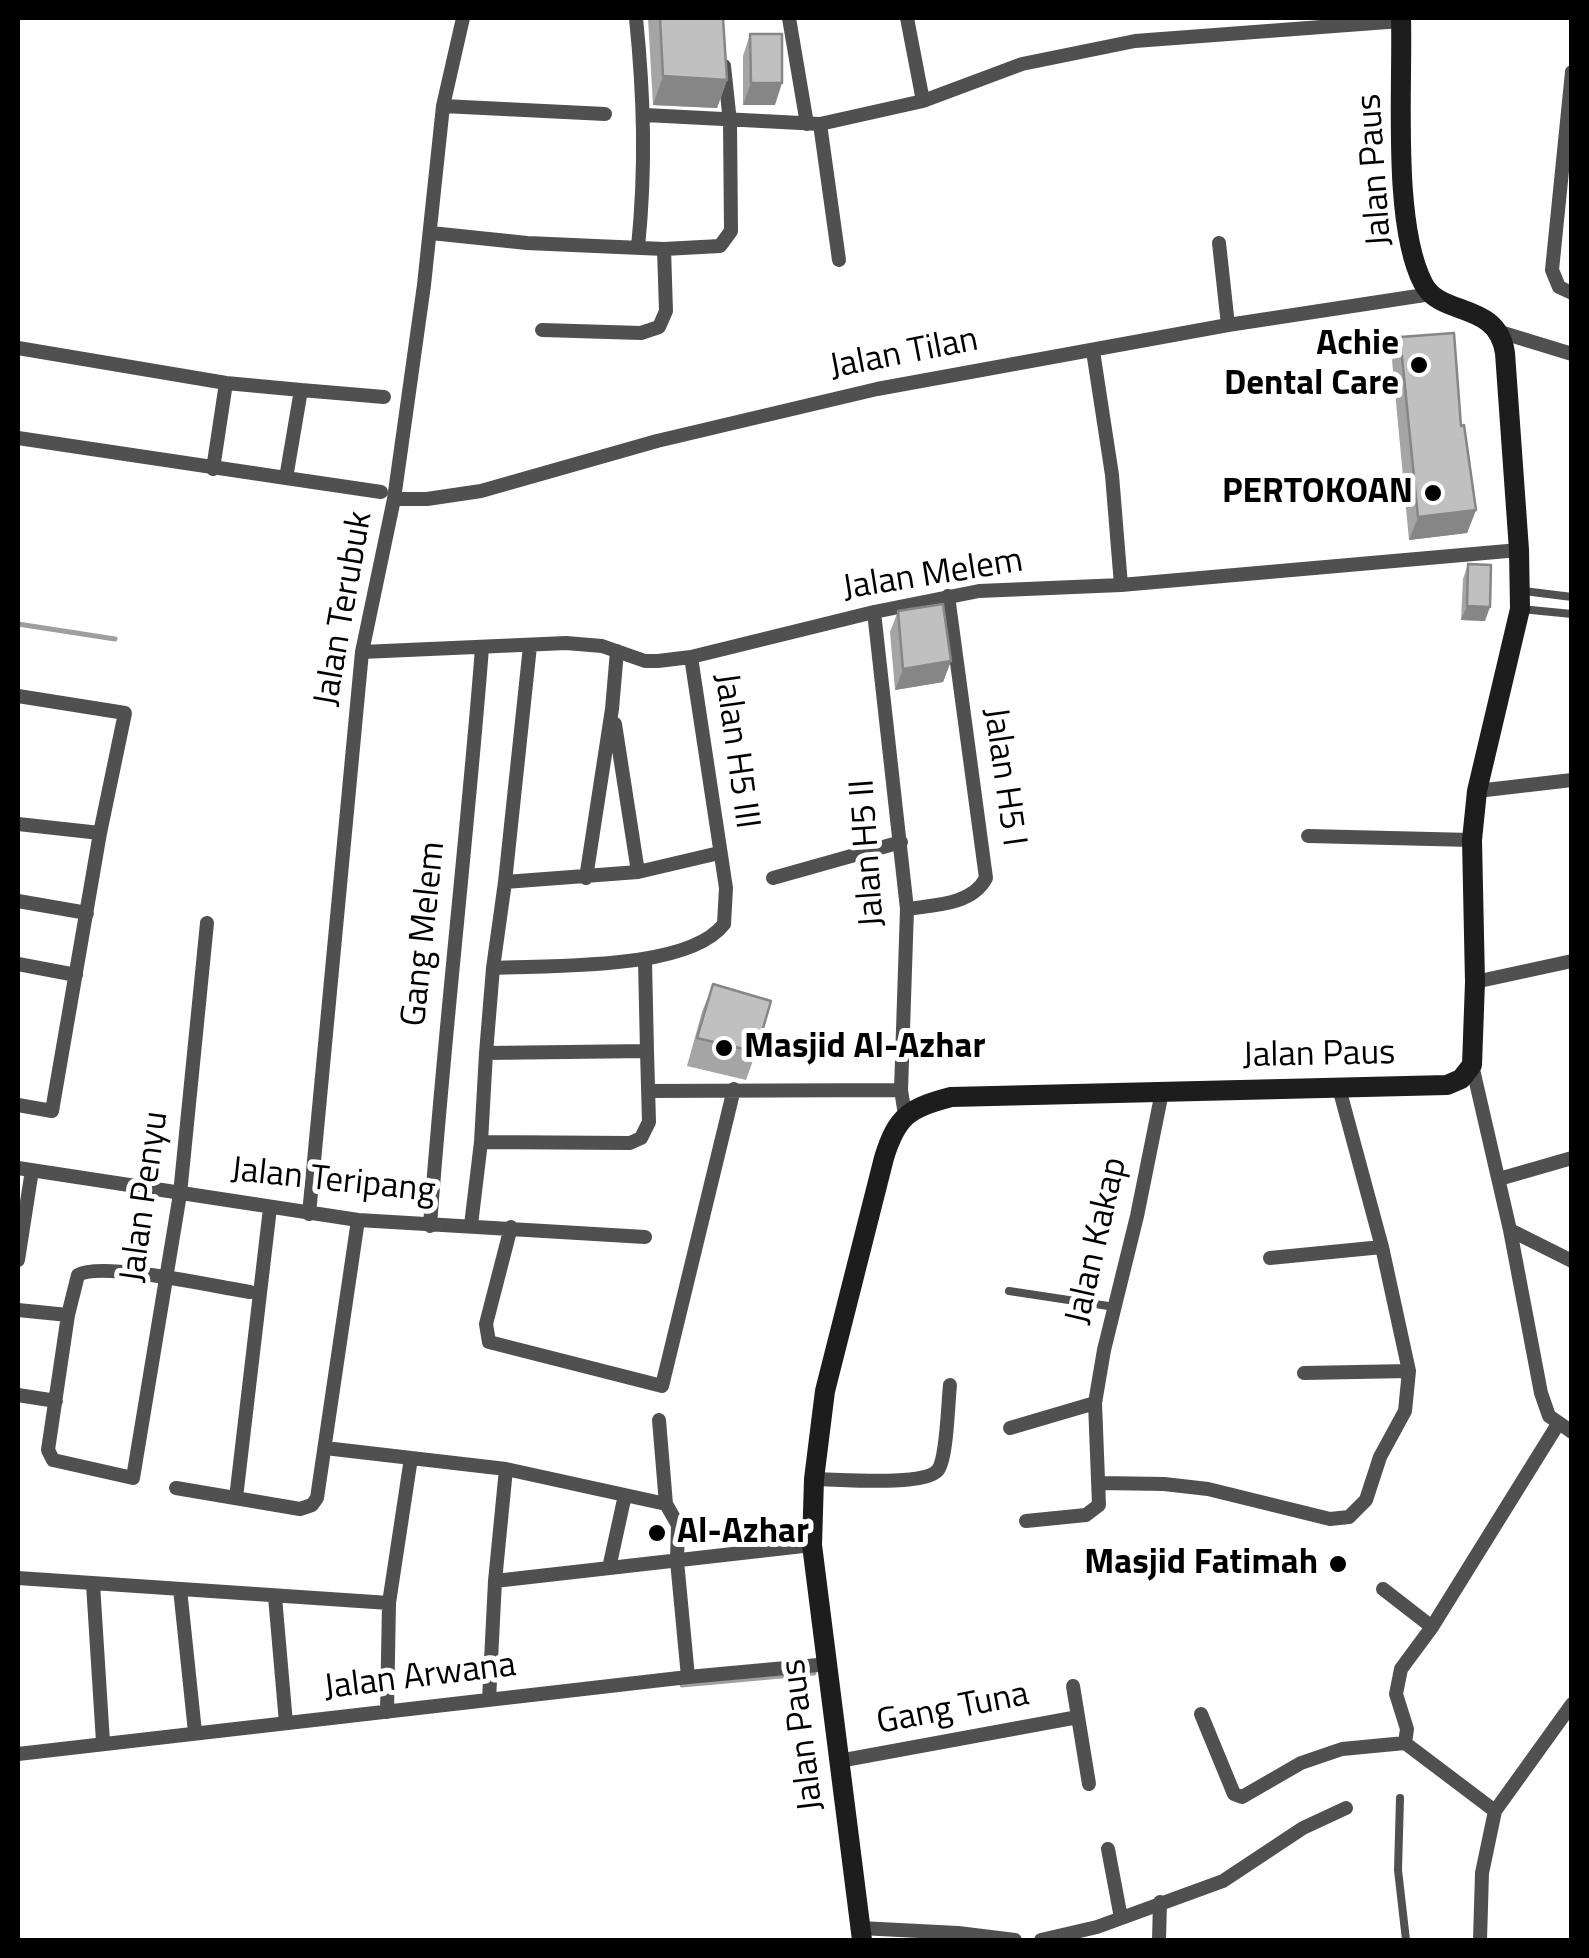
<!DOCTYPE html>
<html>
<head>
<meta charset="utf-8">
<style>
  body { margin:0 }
  #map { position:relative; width:1589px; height:1958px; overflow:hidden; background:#fff; font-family:"Titillium Web",sans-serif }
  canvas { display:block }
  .frame { position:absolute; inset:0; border:20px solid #000; pointer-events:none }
</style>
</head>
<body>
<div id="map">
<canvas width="1589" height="1958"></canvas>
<div class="frame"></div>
</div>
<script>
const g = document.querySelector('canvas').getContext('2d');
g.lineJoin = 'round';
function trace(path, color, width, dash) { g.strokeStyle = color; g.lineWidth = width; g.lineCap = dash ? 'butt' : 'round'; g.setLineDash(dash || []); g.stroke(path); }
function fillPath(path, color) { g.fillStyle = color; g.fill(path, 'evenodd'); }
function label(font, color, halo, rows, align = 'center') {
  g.font = font + ' "Titillium Web",sans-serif'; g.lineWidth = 10; g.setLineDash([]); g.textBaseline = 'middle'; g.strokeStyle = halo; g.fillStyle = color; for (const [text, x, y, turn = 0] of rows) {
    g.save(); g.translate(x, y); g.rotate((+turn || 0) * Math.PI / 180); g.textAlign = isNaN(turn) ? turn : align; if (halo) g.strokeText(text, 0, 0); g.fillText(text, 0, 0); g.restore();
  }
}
trace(new Path2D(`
  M18,624l97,15
  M682,1685l132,-12`), '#9e9e9e', 5);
trace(new Path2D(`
  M1524,591l48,6
  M1521,609l51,5
  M1009,1291l106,16
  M1400,1798l-2,72 8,70`), '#505050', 8);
trace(new Path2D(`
  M636,18c8,79 10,150 2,229
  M789,18l18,106
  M907,18l16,83
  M1572,72l-20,198 7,17 13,6
  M443,106l162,8
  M645,115l175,9 103,-23 99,-37 113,-23 266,-20
  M820,124l19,136
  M431,233l96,10 137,6 56,-3 11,-15 -1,-109 -6,-56
  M1219,243l9,82
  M542,330l99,3 18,-6 7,-16 -2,-62
  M1500,332l72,22
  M18,348l208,35 75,7
  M1093,351l19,124 9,110
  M18,438l268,40
  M213,469l13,-86
  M381,492l-95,-14 15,-88 83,7
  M394,499h33l54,-8 176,-50 220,-52 351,-64 203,-31
  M874,612l33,297 -6,181 4,25
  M362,652l204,-9 36,3 43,15h13l33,-4 183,-45 105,-21 142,-6 398,-35
  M18,696l107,17 -25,120 -48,278 -34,-6
  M615,724l23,148
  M1477,791l95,-11
  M18,824l82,9
  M1308,836l164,4
  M586,878l26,-169 5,-58
  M773,878l128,-36
  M505,882l133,-10 81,-19
  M18,901l69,12
  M907,909c27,-4 65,-4 79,-31l-38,-282
  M207,923l-27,271 -47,284 -80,-18 -5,-10 20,-135 10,-40c24,-14 139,12 172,17
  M645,961l2,90
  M18,964l58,11
  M493,968c57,-3 195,3 231,-44l2,-36 -35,-231
  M1475,982l97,-21
  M1472,1065l38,165 31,163 8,23 23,16
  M648,1091l253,-1
  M481,1142l5,-89
  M18,1168l340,52 287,17
  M1499,1179l73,-21
  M309,1214l53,-562 32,-153 30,-214 19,-179 20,-88
  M471,1225l10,-83 149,1 11,-5 8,-16 -2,-71 -161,2 7,-85 12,-86 25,-236
  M430,1226c14,-193 37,-385 52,-578
  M511,1227l-25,97 3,18 173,44 72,-297
  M1510,1230l62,31
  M1270,1258l112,-11
  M18,1260l14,-90
  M18,1310l50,5
  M1304,1373l105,-2
  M18,1395l38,6
  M659,1420l7,84
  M1010,1428l85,-25
  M325,1448l181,21 160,35 12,21 -1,36 11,116
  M506,1469l-11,112 317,-36
  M814,1479c24,0 110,8 124,-9 9,-12 10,-68 12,-85
  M1100,1483l64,1 44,5 122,30 19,-2 17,-17 14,-43 25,-46 4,-40 -27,-124 -43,-159
  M176,1488l124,21 12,-4 5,-7 41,-278
  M236,1498l34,-290
  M1026,1521l60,-6 13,-10 -4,-102 9,-53 33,-134 25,-124
  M609,1568l16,-73
  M18,1578l371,25
  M93,1584l10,158
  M180,1589l15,143
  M1383,1589l49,38
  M275,1597l11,126
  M1073,1686l16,98
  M489,1700l6,-119
  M387,1712l2,-109 22,-145
  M1201,1714l33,80 8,3 59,-34 41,-14 63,-6 2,-14 -11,-35 5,-25 31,-42 126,-203
  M1405,1743l90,68
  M18,1754l670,-77 141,-13
  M839,1761l239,-44
  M1108,1849l13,69
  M860,1928l98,5 57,7
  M1041,1940l56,-13 126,-46 80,-53 43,-20
  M1159,1940l1,-38
  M1480,1940l2,-67 13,-62 77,-107`), '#505050', 14);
trace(new Path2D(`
  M862,1940l-50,-395 2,-66 11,-88 59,-233c13,-43 26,-50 67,-61l496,-12 14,-6 11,-14 3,-83 -3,-142 5,-49 43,-182 -1,-59 -14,-197c-8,-53 -65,-35 -82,-70 -31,-60 -20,-196 -22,-265`), '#1d1d1d', 20);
fillPath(new Path2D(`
  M648,18h75l4,62 -10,28 -64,-3z
  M750,34l25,71h-32v-49z
  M1400,337l61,89 15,84 -9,23 -58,7 -17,-180z
  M1468,564l17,57 -24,-1 2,-41z
  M898,611l53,50 -8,21 -48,8 -5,-58z
  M713,984l43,68 -10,28 -59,-14 15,-54z`), '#a5a5a5');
fillPath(new Path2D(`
  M663,76l64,4 -10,28 -64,-3z
  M751,83h31l-7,22h-32z
  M1476,510l-9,23 -58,7 9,-23z
  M1467,606l23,1 -5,14 -24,-1z
  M951,661l-8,21 -48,8 8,-21z`), '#868686');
const building = new Path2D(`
  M660,18h63l4,62 -64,-4z
  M750,34h32v49h-31z
  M1454,333l7,93 3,-1 12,85 -58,7 -18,-180z
  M1468,564l23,1 -1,42 -23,-1z
  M943,604l8,57 -48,8 -5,-58z
  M713,984l58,17 -15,51 -59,-14z`);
fillPath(building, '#c0c0c0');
trace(building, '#868686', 2.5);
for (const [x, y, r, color] of [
  [1419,365,10,"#000"],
  [1433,493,10,"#000"],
  [724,1048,10,"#000"],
  [657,1533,10,"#000"],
  [1338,1564,10,"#000"]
]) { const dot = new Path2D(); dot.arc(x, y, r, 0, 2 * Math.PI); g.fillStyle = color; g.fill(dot); trace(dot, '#fff', 4); }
label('35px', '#000', '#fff', [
  ["Jalan Paus",1376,170,-94],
  ["Jalan Tilan",904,355,-11],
  ["Jalan Melem",933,576,-9],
  ["Jalan Terubuk",345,609,-80],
  ["Jalan H5 III",735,751,82],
  ["Jalan H5 I",1003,777,82],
  ["Jalan H5 II",869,853,-94],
  ["Gang Melem",425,934,-84],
  ["Jalan Paus",1319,1056,-1],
  ["Jalan Teripang",333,1182,6],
  ["Jalan Penyu",146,1197,-82],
  ["Jalan Kakap",1098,1241,-77],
  ["Jalan Arwana",420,1678,-7],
  ["Gang Tuna",953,1710,-11],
  ["Jalan Paus",804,1735,-97]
]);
label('bold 35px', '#000', '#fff', [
  ["Achie",1399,345],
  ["Dental Care",1399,385],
  ["PERTOKOAN",1413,493],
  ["Masjid Al-Azhar",744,1048,"left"],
  ["Al-Azhar",677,1533,"left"],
  ["Masjid Fatimah",1318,1564]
], 'right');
</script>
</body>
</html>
